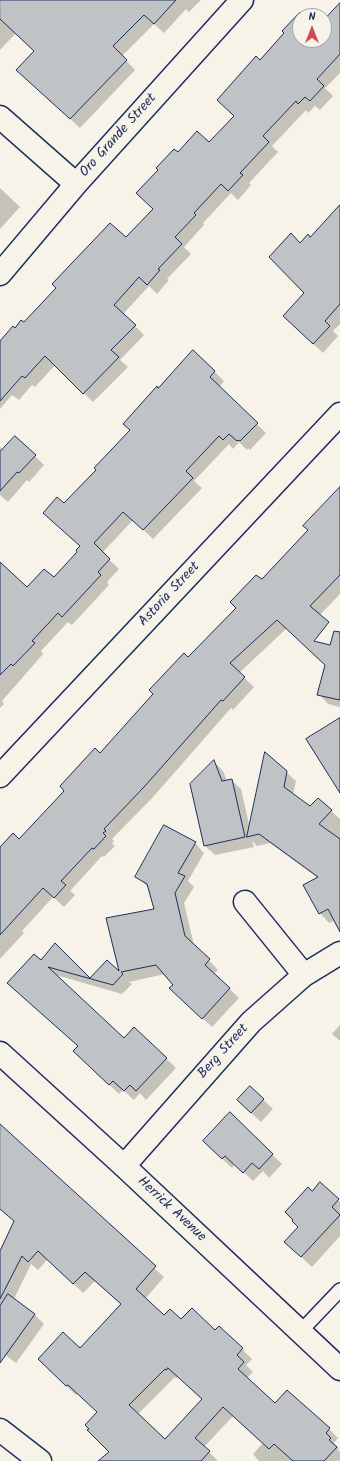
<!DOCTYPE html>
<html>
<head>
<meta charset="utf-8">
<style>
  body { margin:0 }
  #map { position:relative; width:340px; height:1461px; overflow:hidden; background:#f7f3e8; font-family:Kalam,sans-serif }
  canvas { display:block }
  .north { position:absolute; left:292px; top:8px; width:40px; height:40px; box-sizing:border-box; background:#f7f3e8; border:1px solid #9fa5b1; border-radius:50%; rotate:0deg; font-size:11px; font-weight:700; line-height:16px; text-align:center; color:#1b2f5e }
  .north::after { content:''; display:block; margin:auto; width:14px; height:18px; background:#d1495b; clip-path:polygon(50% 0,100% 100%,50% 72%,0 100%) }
</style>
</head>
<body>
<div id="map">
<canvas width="340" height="1461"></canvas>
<div class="north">N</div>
</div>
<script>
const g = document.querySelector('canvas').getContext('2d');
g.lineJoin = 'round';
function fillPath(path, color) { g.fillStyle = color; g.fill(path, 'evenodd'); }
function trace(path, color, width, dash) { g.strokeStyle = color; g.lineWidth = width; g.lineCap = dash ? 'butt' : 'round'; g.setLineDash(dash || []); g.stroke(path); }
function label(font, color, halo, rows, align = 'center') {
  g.font = font + ' Kalam,sans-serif'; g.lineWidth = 4; g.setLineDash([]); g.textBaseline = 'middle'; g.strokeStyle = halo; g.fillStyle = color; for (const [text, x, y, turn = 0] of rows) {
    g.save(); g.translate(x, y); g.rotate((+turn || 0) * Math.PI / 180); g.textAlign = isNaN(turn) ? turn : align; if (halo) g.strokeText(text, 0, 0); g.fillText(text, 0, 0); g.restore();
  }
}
fillPath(new Path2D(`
  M0,0h201l-12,12 -3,-3 -22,24 -10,-9 -32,32 13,14 -55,58 -53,-49 8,-28 -19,-18 -16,17z
  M340,11v62l-15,15 8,8 -13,14 -5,-4 -7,7 -2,-3 -34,36 6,6 -29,31 2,2 -13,15 -7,-7 -28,30 1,2 -20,22 7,7 -24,25 2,1 -12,14 -8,-8 -26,28 21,21 -24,25 8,7 -35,35 -38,-37 -20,22 -3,-2 -13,15 -7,-5 -12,14v-64l126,-107 28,-29 24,-56 31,-10 26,-27 25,-55 25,-28 15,-20 3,3h-3v24h24v-19z
  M0,188l20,19 -20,22z
  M340,209v115l-7,7 5,5 -15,17 -29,-27 12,-33 -6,-49 10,-6z
  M193,351l31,30 -5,6 47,46 -16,17 -2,-2 -1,2 -8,-8 -6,7 -4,-5 -35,37 8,7 -49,51 -20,-19 -31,33 17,16 -12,13 2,3 -37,40 -4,-3 -27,29 2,3 -41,47 2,3 -4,4v-145l27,25 27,-9 25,-27 2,-5 -17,-42 33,-35 34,-40 27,-41z
  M0,447l4,3 31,6 9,9 -15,17 -2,-2 -19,22 -8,-7z
  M340,493v101l-42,44 42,11v58l-12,-3 -9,-10 7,-29 -39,-37 -48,45 15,14 -21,23 -2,-2 -77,88 -42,43 2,2 -2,2 3,3 -11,11 -2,-1 -32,35 5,4 -11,12 -11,-10 -31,34 2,2 -24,26v-109l19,-9 290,-311z
  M214,762l9,9 4,10 4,-1 10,9 9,40 36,-57 10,9 -3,14 17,13 8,-9 22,20v103l-3,-3 -8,4 -9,-10 -2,-35 -48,-35 -13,3 -5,-5 2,6 -39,8 -10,-9 -14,-62z
  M195,843l9,10 -16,28 6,6 -10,16 10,42 24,25 -4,4 25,24 -27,29 -32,-29 -6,-13 -9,-11 -36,8 3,2 -10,10 -66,-19 68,65 11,-11 41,39 -30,32 -6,-7 -6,7 -11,-10 -4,4 -35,-33 -5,-14 -61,-55 37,-47 36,35 16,-18 14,11 -13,-54 47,-9 -6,-22 -13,-12z
  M340,1025v16l-8,-7z
  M250,1087l23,22 -12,13 -14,-13z
  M230,1114l52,50 -13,14 -6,-7 -10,10 -18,-17 -3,4 -19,-18z
  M0,1126l164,151 -19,22 19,17 51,15 4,-4 33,32 -6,6 7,7 -6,6 28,27 54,24 9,9 -4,5 5,5 -1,2 2,2v9h-81l-6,-7 10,-11 -30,-27 -29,31 14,14h-98l-22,-49 -20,-18 -2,1 -28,-26 32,-20 41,-45 -26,-23 -12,12 -35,-34 -10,11 -7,-6 -17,35 21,16 9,9 -28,39 -16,-12v-97l15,-32 -15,-14zM178,1376l25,24 -37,40 -28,-26 37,-37 1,2z
  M320,1184l20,18v34l-28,31 -16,-15 3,-25 13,-34z`), '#0003');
const building = new Path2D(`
  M0,0h176l-22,24 -10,-9 -31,31 14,14 -57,59 -54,-49 18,-19 -34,-32z
  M340,3v51l-23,25 7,7 -14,15 -5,-4 -7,7 -2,-3 -33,35 6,6 -29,31 3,2 -15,16 -7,-7 -27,29 2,2 -21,22 7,7 -24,25 2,1 -13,15 -8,-8 -25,28 22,20 -25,25 8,7 -36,37 -38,-38 -20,22 -3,-2 -22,25v-60l13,-15 2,2 6,-8 3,2 32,-34 -4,-4 58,-61 16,14 27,-28 -17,-16 22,-23 -2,-2 18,-19 4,3 19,-21 12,11 25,-26 -17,-16 39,-44 4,4 24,-27 -2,-2 18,-19 4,4h-4v24h24v-20z
  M340,205v99l-15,17 5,5 -17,18 -30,-28 21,-23 -35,-36 22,-24 9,10 8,-9 2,3z
  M193,350l22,21 -5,6 48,46 -18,18 -2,-1 -1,1 -8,-7 -6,6 -4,-4 -33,35 7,7 -50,52 -20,-18 -29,31 16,16 -12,13 3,3 -39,42 -4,-4 -26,28 3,2 -22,23 -2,-2 -11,11v-113l27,25 17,-18 10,8 23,-25 -1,-2 4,-4 -37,-33 14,-16 7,6 32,-33 -2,-2 36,-38 -7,-6 34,-38 1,2z
  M15,436l21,19 -17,18 -2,-1 -17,19v-39z
  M340,487v88l-30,31 19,16 -15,19 16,4 4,-14 6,1v68l-23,-5 8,-30 -48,-45 -47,43 15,14 -22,24 -2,-1 -77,87 -40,42 2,2 -3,2 3,3 -12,13 -2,-1 -31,33 5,4 -12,13 -11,-10 -43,47v-88l13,-14 6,6 45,-48 -4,-5 35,-38 5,5 53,-59 -4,-4 35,-37 4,4 48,-49 -6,-6 26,-27 6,4 46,-49 -5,-4z
  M340,718v75l-34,-54z
  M265,752l22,19 -3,16 26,19 8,-8 14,12 -13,14 21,15v93l-12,-23 -9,5 -16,-29 15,-8 -59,-43 -12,3z
  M214,760l8,21 10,-2 13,58 -41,9 -14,-62z
  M164,825l32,17 -18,31 7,3 -10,17 10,43 25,23 -5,6 25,23 -28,31 -33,-31 4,-3 -17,-20 -35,7 2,2 -10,11 -65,-18 76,71 10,-11 33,31 -31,33 -6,-6 -6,6 -11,-10 -4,4 -36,-34 5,-5 -71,-63 27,-29 7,6 14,-17 35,35 17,-18 12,11 -13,-53 48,-9 -7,-25 -12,-7z
  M250,1086l14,13 -13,14 -14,-13z
  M230,1112l43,42 -14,15 -7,-6 -9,10 -18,-17 -3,3 -19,-18z
  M0,1124l156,142 -20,23 28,26 6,-6 11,10 11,-11 23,22 4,-4 24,22 -6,7 7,7 -6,7 37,34 12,-13 43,38 -4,5 5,5 -2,2 8,7 -13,14h-31l-19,-17 -5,5 -46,-42 -28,31 15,13 -9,10h-103l11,-9 -22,-22 2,-1 -4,-4 12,-13 -29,-27 -2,1 -28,-27 25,-27 17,16 41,-44 -36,-32 -12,12 -35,-33 -10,11 -6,-6 -22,43v-48l14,-30 -14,-12zM168,1368l34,31 -37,40 -36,-34 36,-36 1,1z
  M320,1182l19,17 -7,8 8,8 -39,42 -17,-15 14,-15 -6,-6 1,-1 -8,-8 23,-25 4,4z
  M8,1294l27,20 -35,49v-57z`);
fillPath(building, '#c0c3c5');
trace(building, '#1b2f5e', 1);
const lane = new Path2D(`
  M300,1332l40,-42`);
const street = new Path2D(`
  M0,117l76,67
  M0,274l76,-90 166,-184
  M0,776l340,-362
  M245,902l59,73
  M124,1166l127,-144 53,-47 36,-22
  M0,1430l40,31`);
const secondary = new Path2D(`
  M0,1053l124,113 216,203`);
trace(lane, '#1b2f5e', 16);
trace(street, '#1b2f5e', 25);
trace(secondary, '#1b2f5e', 25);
trace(lane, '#f7f3e8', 13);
trace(street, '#f7f3e8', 22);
trace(secondary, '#f7f3e8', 22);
label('14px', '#1b2f5e', '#f7f3e8', [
  ["Oro Grande Street",119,136,-48],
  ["Astoria Street",170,595,-47],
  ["Berg Street",224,1052,-48],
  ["Herrick Avenue",171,1210,43]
]);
</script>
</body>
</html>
